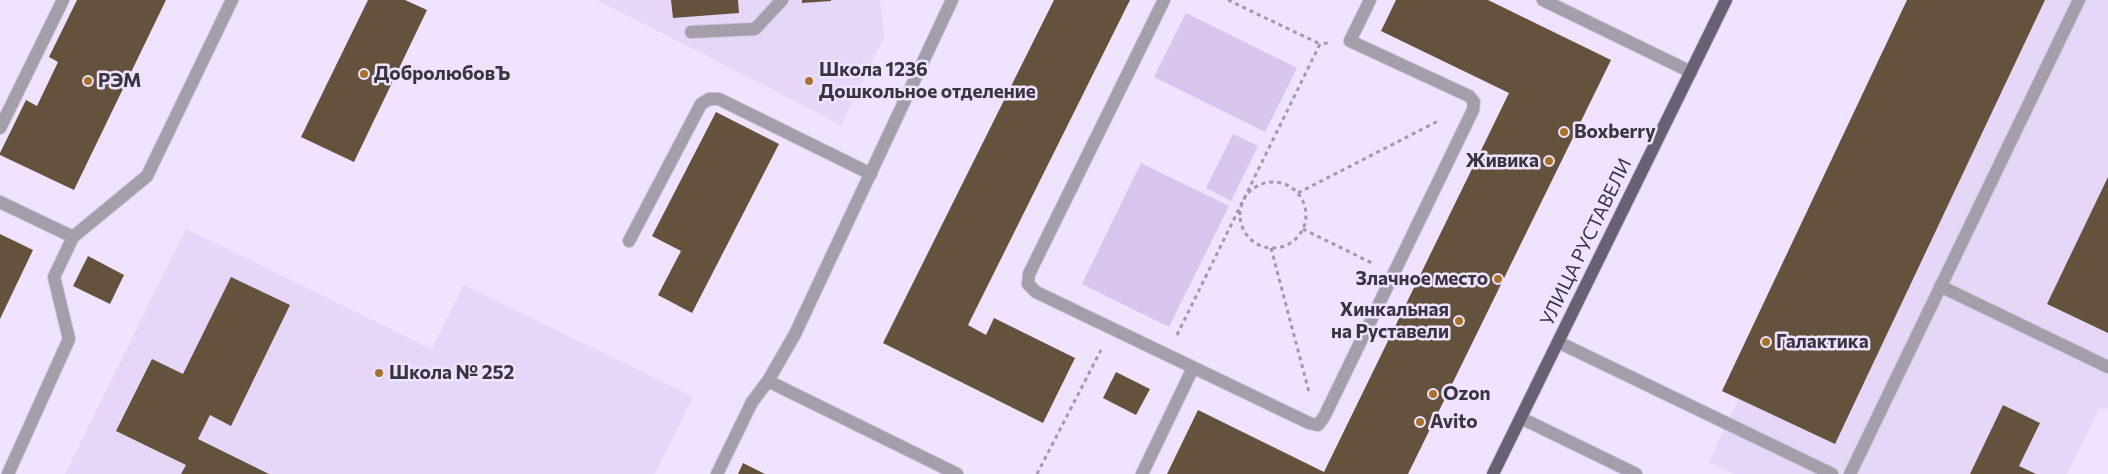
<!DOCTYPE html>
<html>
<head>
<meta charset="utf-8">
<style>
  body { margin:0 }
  canvas { display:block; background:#efe3ff }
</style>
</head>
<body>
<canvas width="2108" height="474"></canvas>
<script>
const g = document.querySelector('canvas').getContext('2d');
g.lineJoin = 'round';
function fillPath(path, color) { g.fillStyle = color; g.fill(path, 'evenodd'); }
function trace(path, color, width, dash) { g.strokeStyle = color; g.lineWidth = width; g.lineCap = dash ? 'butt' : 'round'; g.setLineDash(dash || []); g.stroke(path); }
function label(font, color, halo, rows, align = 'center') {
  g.font = font + ' Commissioner,sans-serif'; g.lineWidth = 5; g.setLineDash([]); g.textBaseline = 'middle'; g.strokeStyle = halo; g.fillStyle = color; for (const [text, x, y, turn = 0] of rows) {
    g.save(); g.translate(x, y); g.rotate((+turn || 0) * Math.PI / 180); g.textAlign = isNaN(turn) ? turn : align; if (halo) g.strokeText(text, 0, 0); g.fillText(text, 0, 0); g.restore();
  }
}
fillPath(new Path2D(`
  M597,0h283l4,37 -43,88z
  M1907,0h201v408l-9,1 -32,65h-333l-25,-12 29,-63 -16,-8z
  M186,229l246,120 32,-64 229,112 -38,77h-590z`), '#e6d7f9');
fillPath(new Path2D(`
  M1186,13l111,55 -32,64 -111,-55z
  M1233,134l25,12 -27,55 -25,-13z
  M1141,163l88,43 -60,121 -87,-43z`), '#d7c5ec');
fillPath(new Path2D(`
  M77,0h89l-92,190 -74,-35v-2l26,-53 11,6 21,-44 -9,-5z
  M368,0h37l22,10 -73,152 -53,-25z
  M671,0h67l1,13 -66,5z
  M802,0h29v1l-29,2z
  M1054,0h76l-162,325 18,10 8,-17 81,40 -32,65 -160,-80z
  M1396,0h92l123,60 -203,414h-241l31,-64 126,62 185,-379 -128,-62z
  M1907,0h138l-210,444 -113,-53z
  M716,112l63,32 -87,169 -34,-18 23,-44 -29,-15z
  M2108,177v156l-61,-29z
  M0,234l33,16 -33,69z
  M88,256l36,19 -14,29 -37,-18z
  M231,277l59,28 -59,121 -21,-11 -12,24 71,35h-88l5,-9 -70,-34 36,-72 31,15z
  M1116,372l34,17 -14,26 -33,-17z
  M2003,405l37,18 -21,43 17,8h-66z
  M743,463l22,11h-27z`), '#64523d');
const minor = new Path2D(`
  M1164,0l-135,274 -1,10 8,8 273,131 9,2 6,-8 149,-307 1,-8 -5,-6 -119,-55 20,-41
  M1543,0l148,72
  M691,32l64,-3 27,-29
  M0,128l63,-128
  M0,202l73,35
  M629,241l72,-137 8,-5h10l152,75
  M1940,286l168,81
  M1558,342l274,132
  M768,381l189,93
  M1521,418l115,56
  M8,474l61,-135 -15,-62 19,-40 74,-61 85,-176
  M717,474l35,-72 16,-21 27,-47 157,-334
  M1142,474l51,-106
  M1850,474l229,-474`);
const major = new Path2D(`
  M1493,474l233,-474`);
trace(minor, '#cbc0d9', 14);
trace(major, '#cbc0d9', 14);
trace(new Path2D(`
  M1228,0l92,44
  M1240 215a33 33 0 1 1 66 0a33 33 0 1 1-66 0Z
  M1298,193l142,-73
  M1303,229l69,34
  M1271,248l38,144
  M1177,335l143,-291 8,-1
  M1037,474l64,-124`), '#a299ae', 3, [4, 4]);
trace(minor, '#a39ea9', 12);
trace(major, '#696074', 12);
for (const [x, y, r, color] of [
  [364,74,5,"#a7722b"],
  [88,81,5,"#a7722b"],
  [809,81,5,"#a7722b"],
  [1564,132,5,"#a7722b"],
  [1549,161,5,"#a7722b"],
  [1498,279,5,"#a7722b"],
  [1459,321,5,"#a7722b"],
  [1766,342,5,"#a7722b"],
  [379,373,5,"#a7722b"],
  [1433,394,5,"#a7722b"],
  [1420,422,5,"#a7722b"]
]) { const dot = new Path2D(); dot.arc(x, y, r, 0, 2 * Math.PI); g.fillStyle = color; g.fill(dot); trace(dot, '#efe3ff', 2); }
label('bold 19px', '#39343f', '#efe3ff', [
  ["Школа 1236",819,70],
  ["Дошкольное отделение",819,92],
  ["ДобролюбовЪ",374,74],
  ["РЭМ",98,81],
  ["Boxberry",1574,132],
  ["Живика",1539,161,"right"],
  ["Злачное место",1488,279,"right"],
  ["Хинкальная",1449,310,"right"],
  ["на Руставели",1449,332,"right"],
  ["Галактика",1776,342],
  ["Школа № 252",389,373],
  ["Ozon",1443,394],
  ["Avito",1430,422]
], 'left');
label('19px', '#39343f', '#efe3ff', [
  ["УЛИЦА РУСТАВЕЛИ",1586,242,-64]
]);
</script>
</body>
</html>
